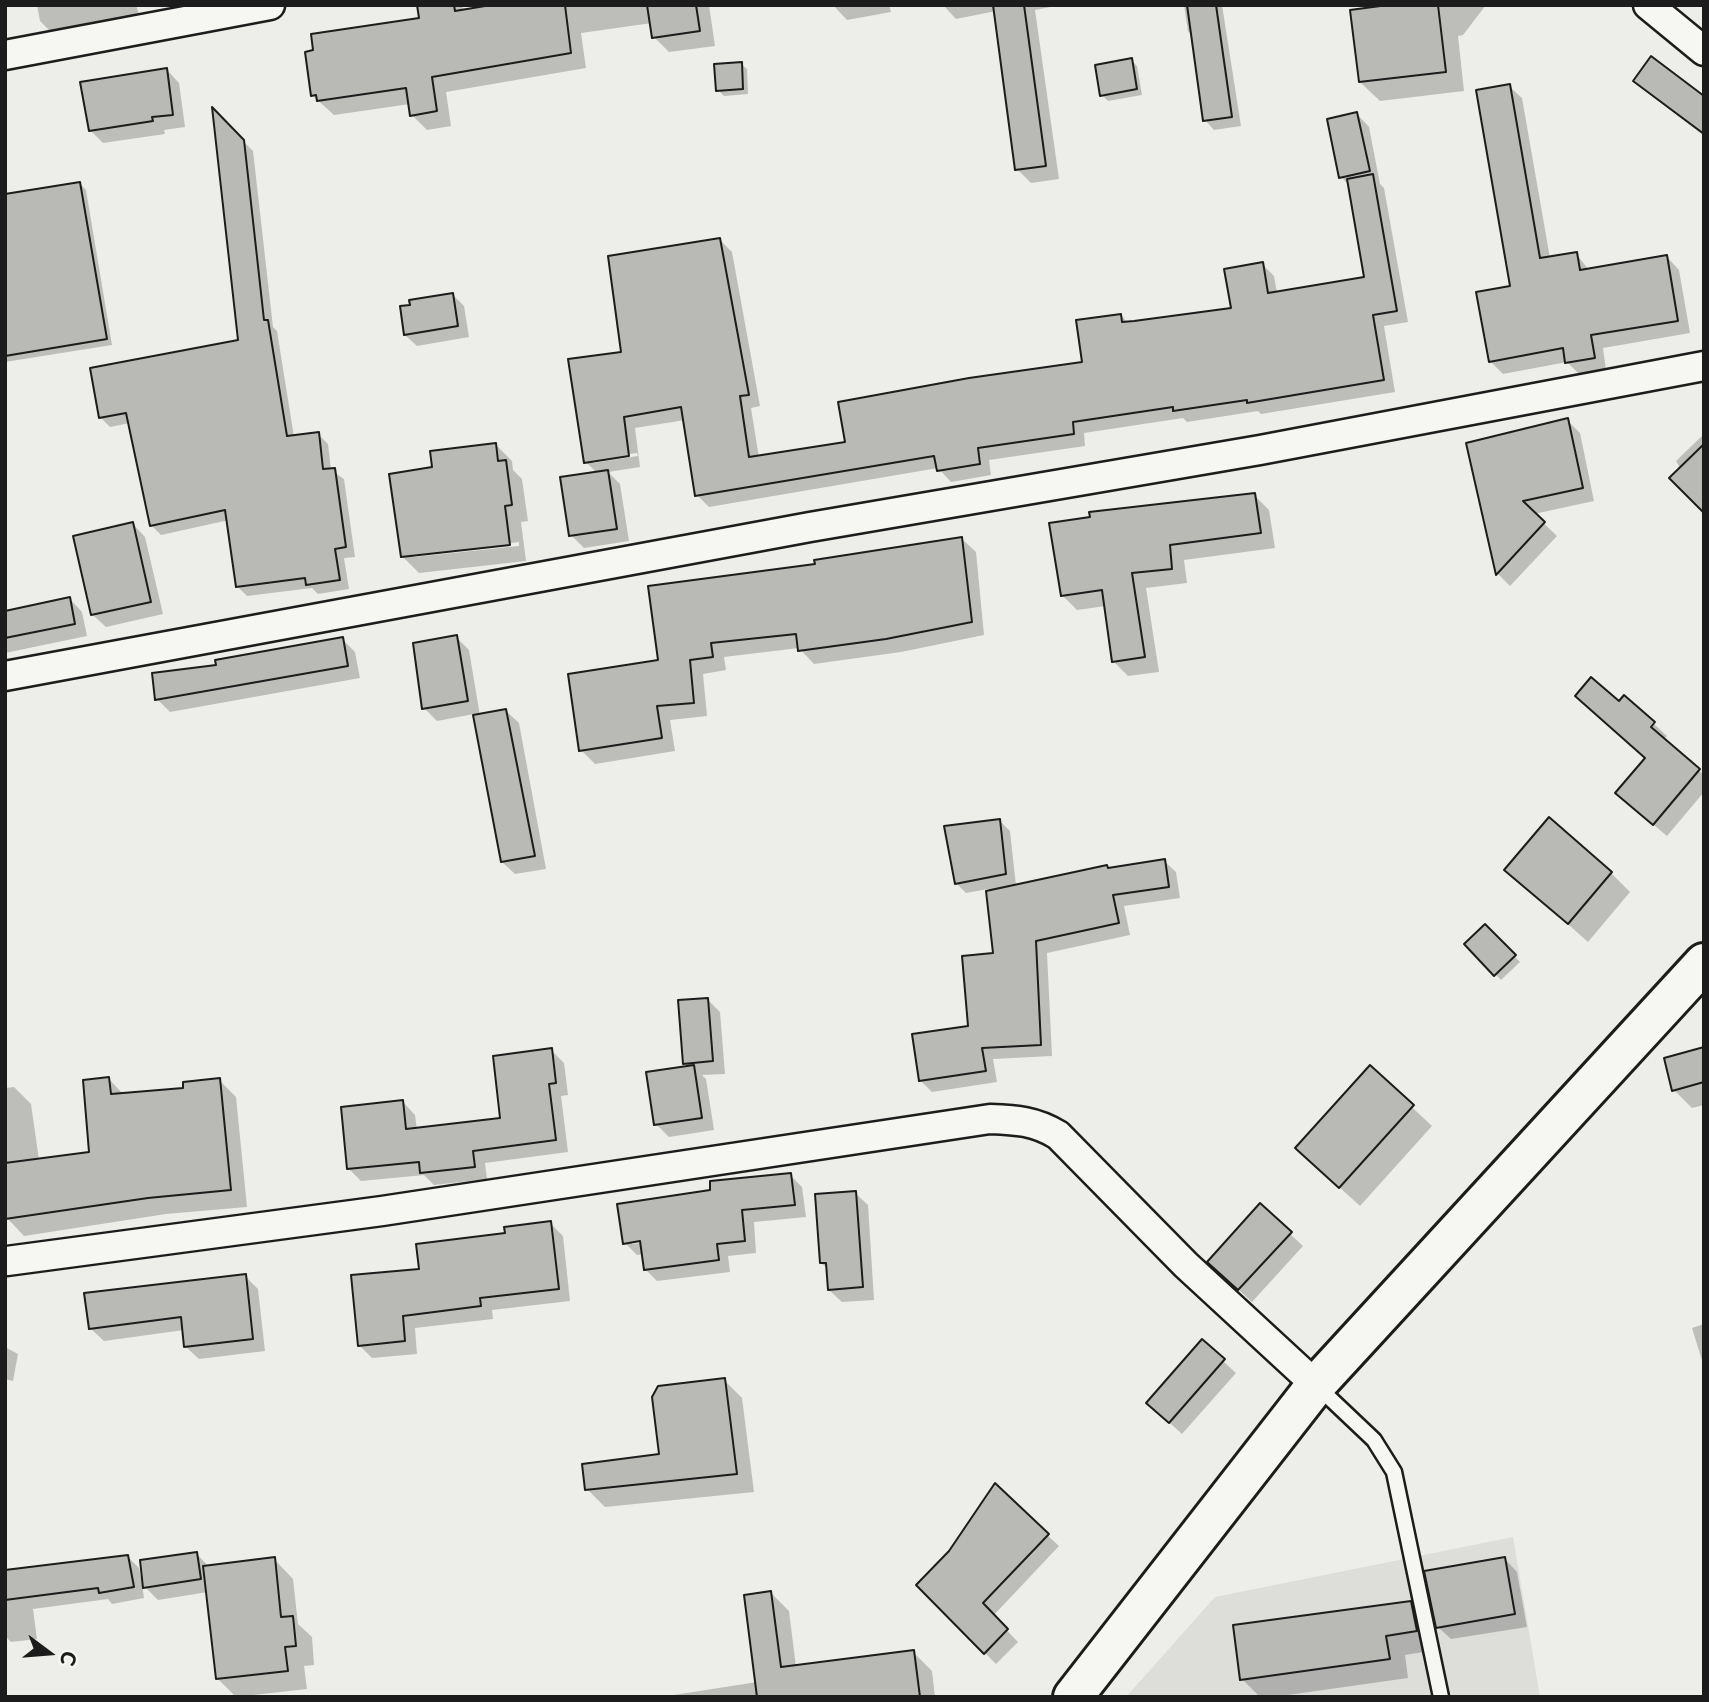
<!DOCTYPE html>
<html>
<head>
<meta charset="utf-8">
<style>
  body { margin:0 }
  #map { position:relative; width:1709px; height:1702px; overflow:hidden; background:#edede9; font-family:"Playpen Sans",sans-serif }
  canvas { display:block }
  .frame { position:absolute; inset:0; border:7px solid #1c1c1c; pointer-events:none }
  .north { position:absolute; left:14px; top:1618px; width:70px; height:70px; -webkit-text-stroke:5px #f6f6f2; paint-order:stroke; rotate:106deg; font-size:19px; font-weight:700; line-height:28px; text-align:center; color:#1c1c1c }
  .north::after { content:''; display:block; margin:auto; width:24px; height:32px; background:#1c1c1c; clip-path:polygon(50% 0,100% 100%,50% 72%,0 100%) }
</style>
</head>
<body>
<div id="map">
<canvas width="1709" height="1702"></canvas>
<div class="frame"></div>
<div class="north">С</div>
</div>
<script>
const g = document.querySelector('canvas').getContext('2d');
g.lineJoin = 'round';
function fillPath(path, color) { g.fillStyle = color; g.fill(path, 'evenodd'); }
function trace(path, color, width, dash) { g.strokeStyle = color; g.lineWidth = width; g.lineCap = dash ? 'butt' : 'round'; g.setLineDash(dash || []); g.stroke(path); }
fillPath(new Path2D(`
  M1513,1537l27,160h-414l89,-100z`), '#ddddda');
fillPath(new Path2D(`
  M37,5h99l3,9 -86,20 -13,-13z
  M419,5h41l6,6 36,-6h207l6,41 -46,6 -15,-15 -2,-14 -71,10 5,35 -140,24 5,34 -24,4 -15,-15 -2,-11 -76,11 -22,-20 109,-76z
  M889,5l2,7 -44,8 -14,-15z
  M943,5h118l-26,5 24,169 -28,4 -14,-14 -21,-158 -40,8z
  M1184,5h38l19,121 -27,4 -9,-10 -12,-84 -5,-5z
  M1397,5h89l-23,30 -5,1 6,55 -84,10 -20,-19z
  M1131,60l6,6 5,29 -34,6 -6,-6z
  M741,64l6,5 1,25 -24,2 -6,-6z
  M167,70l12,13 6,44 -21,3 1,4 -62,9 -13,-13z
  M1636,81l68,17v38l-56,-43z
  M1509,86l13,12 28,160 26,-4 13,16 78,-13 12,13 11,63 -87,15 3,22 -26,5 -13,-13 -64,12 -13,-13 22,-74z
  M214,112l39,39 20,176 4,4 17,106 24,-3 10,10 3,26 13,9 11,78 -11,1 5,31 -31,5 -6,-6 -65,8 -9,-9 -9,-67 -68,15 -10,-10 -21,-102 -20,4 -10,-10 140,-75z
  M1357,114l12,13 11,57 4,4 24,134 -24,4 11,66 -134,22 -3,-3 -71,11 -4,-4 -99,15 1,13 -96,14 2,15 -40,7 -13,-14 -229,39 -12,-12 -12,-75 -50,8 5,39 -32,5 12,12 9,57 -45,7 -13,-13 26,-62 -11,-11 37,-108 97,-114 12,12 28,154 -9,2 8,50 88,-14 237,-81 37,-48 7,8 105,-13 29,-46 12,12 3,17 89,-15 -16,-92 -9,-9zM637,453l1,3 -45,7v-4z
  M80,184l6,6 26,155 -107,17v-166z
  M453,295l11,11 5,31 -52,9 -12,-11z
  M1567,420l13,13 14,68 -60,13 23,22 -47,50 -12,-12 -30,-130z
  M1704,434v76l-28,-49z
  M495,444l17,17 1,9 9,9 6,42 -7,1 5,39 -107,12 -17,-17 32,-88zM519,542v4l-105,11v-3z
  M1254,495l15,15 6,38 -91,12 3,23 -41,5 13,84 -31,4 -15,-15 -7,-55 -29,4 -15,-15 30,-76z
  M133,524l12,13 18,77 -57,13 -13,-12z
  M962,539l14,13 8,83 -83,17 -87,12 -15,-16 -75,9 2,13 -23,4 4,42 -37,4 5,31 -80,13 -14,-14 79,-88 157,-97z
  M70,599l12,13 5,24 -82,17v-41z
  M456,637l13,13 11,66 26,-5 13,12 27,146 -31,5 -13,-12 -28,-148 -37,7 -13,-13z
  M342,639l13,13 5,26 -190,34 -13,-13z
  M1625,697l42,39 -4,4 41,35v17l-37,44 -37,-31 16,-47 -27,-55z
  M1000,821l10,10 6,55 148,-25 12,11 4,26 -56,8 6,29 -83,18 5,103 -59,3 4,23 -65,10 -12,-12 49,-52 26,-74 -7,-65 -22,4 -10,-10z
  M1507,870l104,3 19,19 -42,50z
  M1485,927l35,35 -19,18 -34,-36z
  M708,1000l12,12 5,62 -23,1 4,4 8,51 -45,7 -13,-13 33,-57 -5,-4z
  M1704,1049v56l-12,3 -18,-18z
  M551,1050l13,13 4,32 -7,1 7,56 -83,11 2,16 -53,6 -10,-10 -63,6 -12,-12 54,-67 12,13 2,15 85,-10z
  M1370,1068l62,58 -72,80 -43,-39z
  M109,1079l15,16 61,-6 34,-9 17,17 11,110 -81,7 -142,22 -17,-18 -2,-8v-122l9,-1 17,17 8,56 52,-7z
  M790,1175l12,12 4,30 -52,5 2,31 -28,3 2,16 -73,9 -12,-12 -2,-15 -6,1 -12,-12 87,-52zM648,1238v4l-16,2v-3z
  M855,1193l13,12 6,95 -32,2 -13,-12 -1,-21 -7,-6z
  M550,1223l13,13 7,65 -78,9 1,9 -78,9 2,26 -45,4 -13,-13 62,-75 86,-35z
  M1290,1234l13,12 -51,56 -30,-28z
  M245,1276l13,13 7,62 -66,8 -13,-12 -2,-17 -80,11 -13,-12z
  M1704,1324v43l-12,-39z
  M1202,1342l34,31 -54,61 -21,-19z
  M5,1347l13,7 -5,27 -8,-2z
  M724,1380l18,18 12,94 -149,15 -18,-18 74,-34z
  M1047,1535l12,11 -66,70 25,26 -22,22 -78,-79z
  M196,1553l13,14 65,-8 19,20 5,45 14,13 2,28 -10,1 3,23 -71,8 -19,-19 -9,-86 -50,8 -16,-16 2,14 -32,6 -4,-5 -75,10 4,30 -26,3 -6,-6v-64l123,-15 11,11 2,10z
  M1505,1559l12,13 10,55 -76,12 -13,-12z
  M771,1593l18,18 7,56 117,-15 19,19 3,26h-274l96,-15z
  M1410,1602l20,20 6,28 -31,5 3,23 -134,19h-14l-18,-18z`), '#0003');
const building = new Path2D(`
  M417,5h37l1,6 36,-6h74l6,48 -139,24 5,34 -27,5 -4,-28 -89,13 -1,-6 -5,1 -6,-44 8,-2 -2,-16 108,-16z
  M647,5h49l4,26 -48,7z
  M993,5h31l22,161 -31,4z
  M1187,5h29l16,112 -29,4z
  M1388,5h50l8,67 -87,10 -9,-72z
  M1651,56l53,40v38l-71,-53z
  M1132,58l5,31 -37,7 -5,-31z
  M742,62l1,27 -27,2 -2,-27z
  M167,68l6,47 -21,2 1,4 -64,10 -9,-49z
  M1510,84l30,174 37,-6 3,18 87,-15 11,66 -87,14 4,23 -30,5 -2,-15 -74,14 -13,-70 34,-6 -34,-196z
  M212,107l32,33 20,180h4l19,116 32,-4 4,37 12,-1 11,79 -11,2 5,31 -34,5 -1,-7 -69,9 -11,-77 -75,16 -24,-113 -27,5 -9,-50 148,-28z
  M1357,112l13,59 -31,7 -12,-59z
  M1373,174l24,137 -24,4 11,65 -137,23v-3l-74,11v-4l-100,15 1,12 -96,14 2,16 -43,7 -3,-15 -239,40 -14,-89 -57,10 5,39 -45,7 -16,-104 53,-7 -13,-96 112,-18 29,157 -9,1 9,61 96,-15 -7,-40 131,-24 113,-16 -6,-42 45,-6 1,8 12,-1 97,-13 -7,-39 39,-7 5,31 96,-16 -17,-98z
  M80,182l27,157 -102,17v-162z
  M453,293l5,33 -54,9 -4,-29 10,-1 -1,-5z
  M1568,418l15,70 -60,13 22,21 -49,53 -30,-132z
  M496,443l2,18 8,-1 6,45 -7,1 5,39 -109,12 -12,-83 43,-7 -2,-16z
  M1704,444v69l-35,-35z
  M608,470l9,59 -48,7 -9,-59z
  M1255,493l6,40 -91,12 2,24 -40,4 13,84 -33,5 -10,-72 -41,6 -12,-73 41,-6 -1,-5z
  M133,522l18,80 -60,13 -18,-79z
  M962,537l10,85 -86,17 -88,12 -2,-17 -85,9 2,14 -23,3 4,43 -37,3 5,32 -83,13 -11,-77 90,-14 -10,-74 167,-22 -1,-4z
  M70,597l5,27 -70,14v-27z
  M457,635l11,66 -46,8 -9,-66z
  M343,637l5,29 -193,34 -3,-27 64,-8 -1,-5z
  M1591,677l28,24 5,-6 31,27 -4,5 49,42 -47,56 -38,-32 30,-35 -70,-62z
  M506,709l29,147 -34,6 -28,-147z
  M1549,817l63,55 -44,52 -64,-54z
  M1000,819l6,55 -51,10 -11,-58z
  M1165,859l4,28 -56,8 6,28 -83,18 5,104 -59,3 4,23 -67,10 -7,-47 56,-8 -6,-70 31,-3 -7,-62 121,-26 1,3z
  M1485,924l31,31 -22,21 -30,-32z
  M708,998l5,63 -30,3 -5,-64z
  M1704,1047v35l-32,9 -8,-33z
  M552,1048l4,35 -7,1 7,56 -83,11 2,16 -55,6 -1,-11 -72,7 -6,-62 62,-7 3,29 94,-11 -7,-62z
  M694,1065l8,53 -48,7 -8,-53z
  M1370,1065l44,40 -75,83 -44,-40z
  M109,1077l2,17 72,-6v-6l37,-4 11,112 -83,8 -143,21v-56l84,-11 -6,-72z
  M791,1173l4,32 -53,5 3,31 -28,3 2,16 -75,10 -4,-29 -17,3 -6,-40 93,-14v-9z
  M856,1191l7,96 -35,3 -2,-27h-6l-5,-69z
  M1260,1203l32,29 -54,58 -31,-28z
  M551,1221l8,68 -79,9 1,8 -78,10 2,25 -47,5 -7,-71 68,-6 -3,-25 89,-11 -1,-6z
  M246,1274l7,65 -69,8 -3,-30 -92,12 -5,-36z
  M1202,1339l23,20 -56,64 -23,-20z
  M725,1378l12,96 -152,16 -3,-26 77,-10 -7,-57 6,-11z
  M995,1483l54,51 -66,69 25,26 -24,25 -68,-69 33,-34z
  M197,1552l4,27 -58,9 -3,-28z
  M128,1555l6,32 -35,6 -1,-5 -93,12v-30z
  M275,1557l6,60 12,-1 3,30 -11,1 3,24 -72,8 -13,-113z
  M1505,1557l10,57 -79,14 -12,-57z
  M771,1591l10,76 133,-17 6,47h-163l-13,-102z
  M1411,1601l6,30 -31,5 4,23 -150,21 -7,-55z`);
fillPath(building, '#b9b9b6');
trace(building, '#1c1c1c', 2);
const service = new Path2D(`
  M1317,1386l57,54 20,32 47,225`);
const minor = new Path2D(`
  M1648,5l56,46
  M5,55l265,-50
  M5,676l805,-149 450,-77 444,-84
  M7,1261l375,-50 608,-92c27,1 45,2 68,16l128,130 130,120`);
const secondary = new Path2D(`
  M1073,1697l243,-312 388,-422`);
trace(service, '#1c1c1c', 19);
trace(minor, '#1c1c1c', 33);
trace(secondary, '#1c1c1c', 44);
trace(service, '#f6f6f2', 14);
trace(minor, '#f6f6f2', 28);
trace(secondary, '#f6f6f2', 38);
</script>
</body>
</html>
